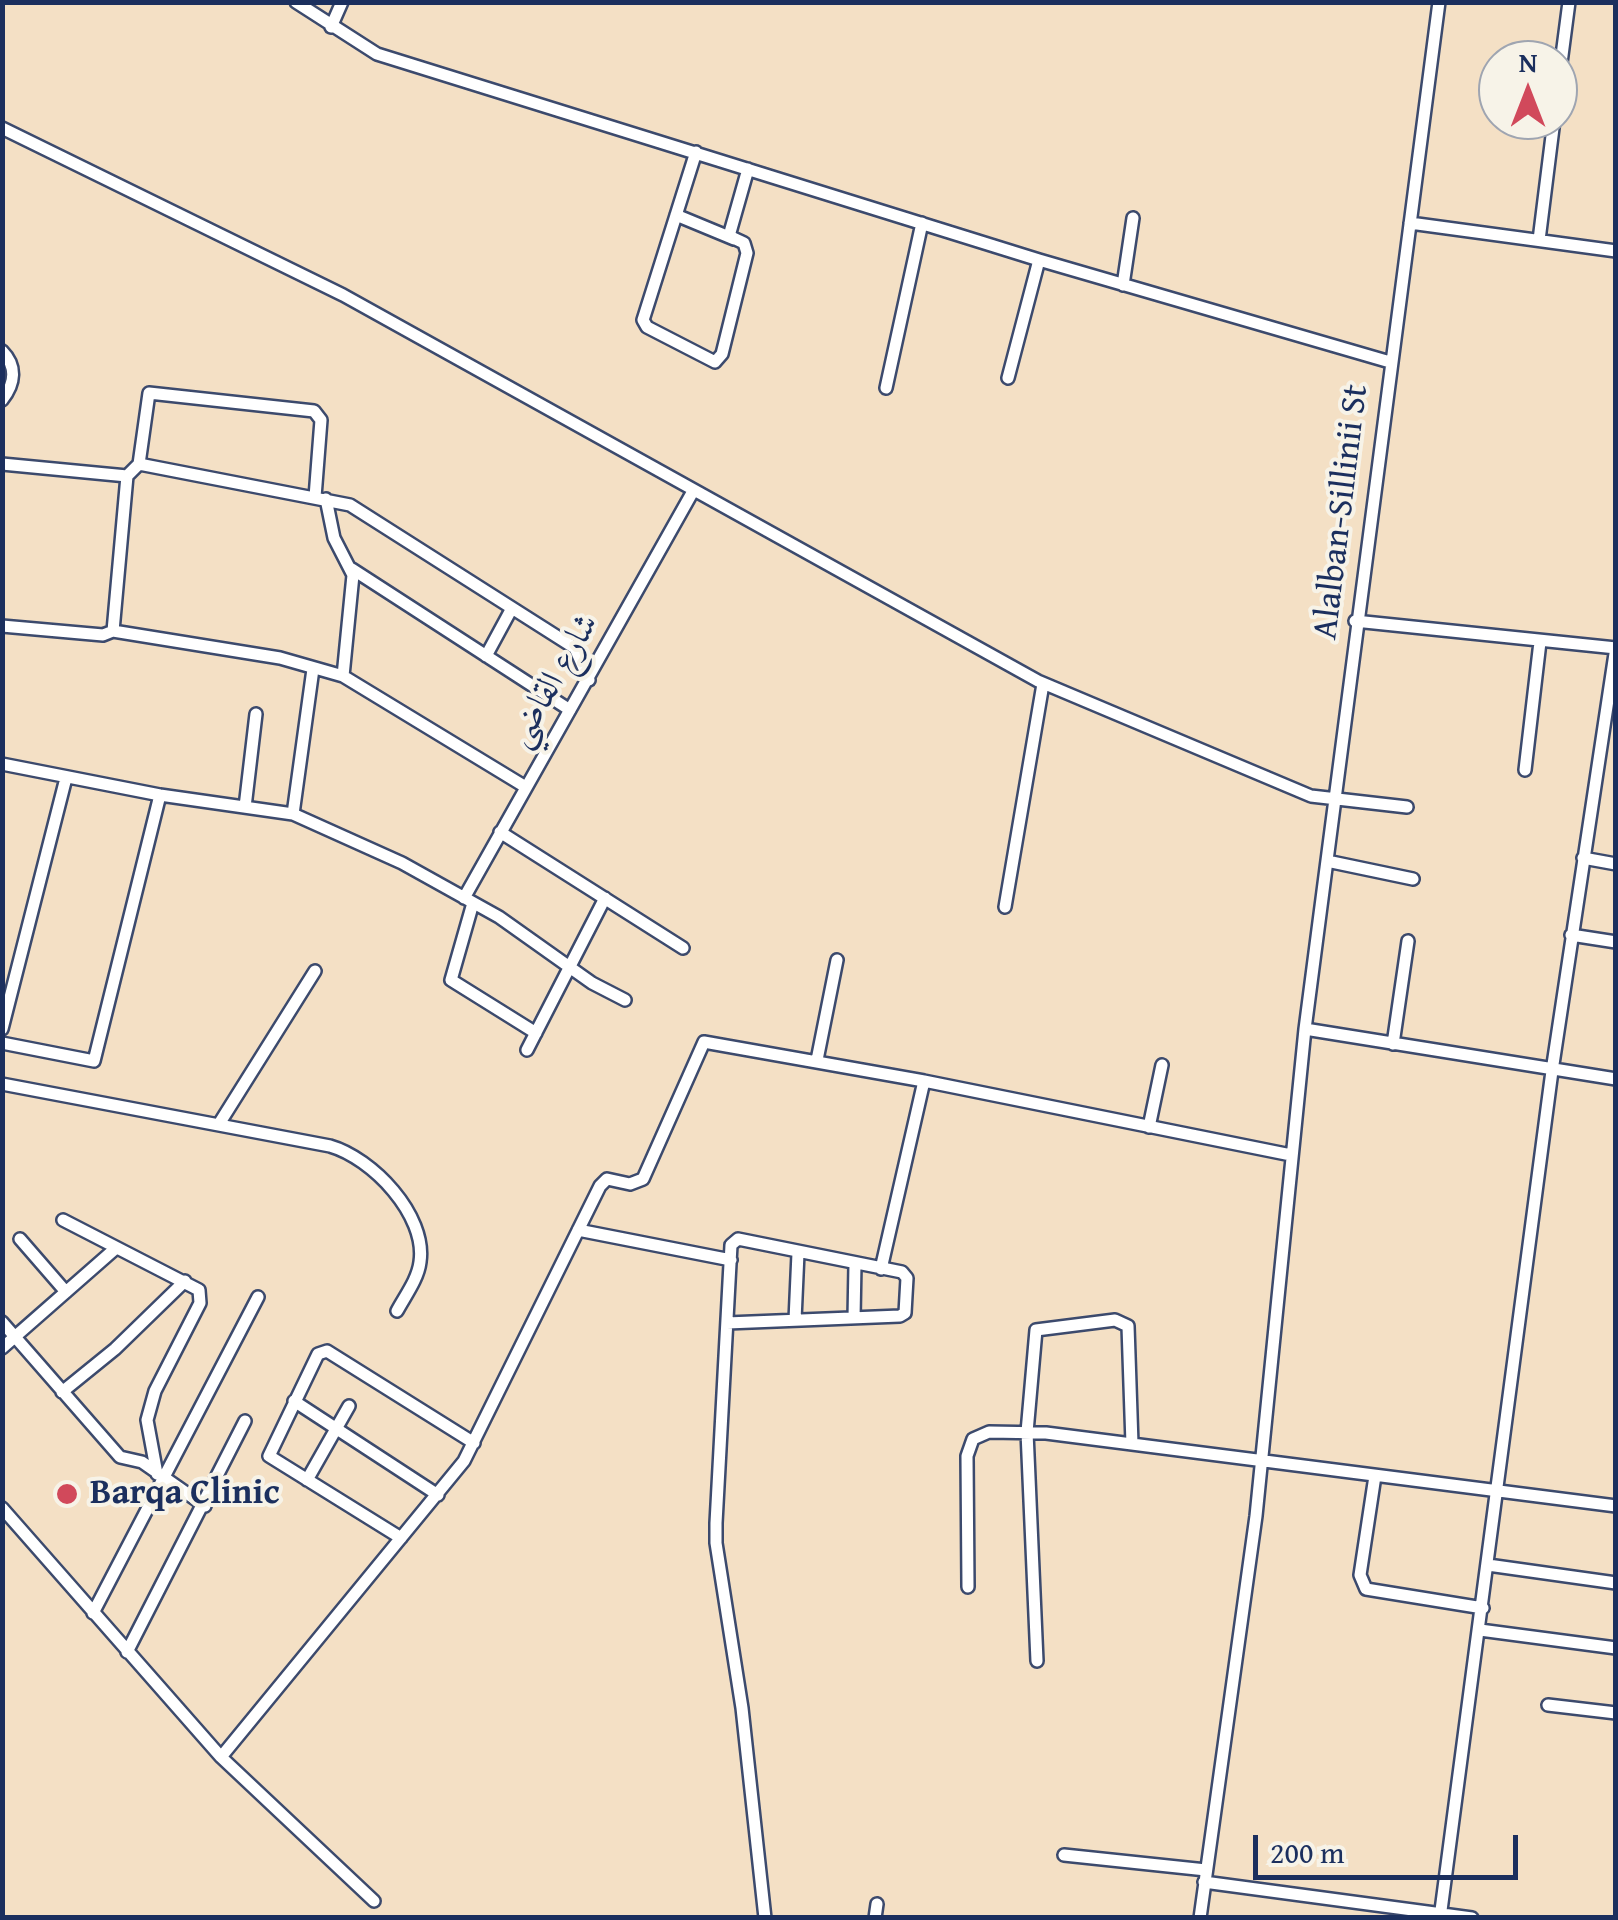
<!DOCTYPE html>
<html>
<head>
<meta charset="utf-8">
<style>
  body { margin:0 }
  #map { position:relative; width:1618px; height:1920px; overflow:hidden; background:#f4e0c5; font-family:"Gentium Book Plus",serif }
  canvas { display:block }
  .frame { position:absolute; inset:0; border:5px solid #1b2f5e; pointer-events:none }
  .north { position:absolute; left:1478px; top:40px; width:100px; height:100px; box-sizing:border-box; background:#f7f3e8; border:2px solid #9fa5b1; border-radius:50%; rotate:0deg; font-size:28px; font-weight:700; line-height:40px; text-align:center; color:#1b2f5e }
  .north::after { content:''; display:block; margin:auto; width:35px; height:45px; background:#d1495b; clip-path:polygon(50% 0,100% 100%,50% 72%,0 100%) }
  .scale { position:absolute; left:1253px; top:1835px; width:265px; height:45px; box-sizing:border-box; border:5px solid #1b2f5e; border-top:0; padding-left:12px; font-size:30px; line-height:35px; white-space:nowrap; color:#1b2f5e; -webkit-text-stroke:8px #f7f3e8; paint-order:stroke }
</style>
</head>
<body>
<div id="map">
<canvas width="1618" height="1920"></canvas>
<div class="frame"></div>
<div class="north">N</div>
<div class="scale">200 m</div>
</div>
<script>
const g = document.querySelector('canvas').getContext('2d');
g.lineJoin = 'round';
function trace(path, color, width, dash) { g.strokeStyle = color; g.lineWidth = width; g.lineCap = dash ? 'butt' : 'round'; g.setLineDash(dash || []); g.stroke(path); }
function label(font, color, halo, rows, align = 'center') {
  g.font = font + ' "Gentium Book Plus",Amiri,serif'; g.lineWidth = 8; g.setLineDash([]); g.textBaseline = 'middle'; g.strokeStyle = halo; g.fillStyle = color; for (const [text, x, y, turn = 0] of rows) {
    g.save(); g.translate(x, y); g.rotate((+turn || 0) * Math.PI / 180); g.textAlign = isNaN(turn) ? turn : align; if (halo) g.strokeText(text, 0, 0); g.fillText(text, 0, 0); g.restore();
  }
}
const minor = new Path2D(`
  M296,2l81,52 662,206 351,102
  M331,27l11,-25
  M1558,86l11,-84
  M2,128l341,167 695,386 273,115 96,11
  M696,152l-53,168 4,7 68,35
  M676,215l58,24
  M1410,223l206,28
  M1539,240l15,-120
  M1123,285l10,-67
  M2,351c15,15 13,33 0,49
  M715,362l7,-8 25,-101 -3,-10 -15,-7 19,-67
  M1008,378l31,-118
  M886,388l36,-165
  M2,464l125,12
  M139,464l10,-71 165,18 7,9 -6,77
  M326,499l8,39 19,37 -10,101
  M352,569l218,141
  M1355,621l261,27
  M2,626l101,9 10,-4 14,-155 12,-12 211,41 225,143 14,32
  M113,631l167,27 63,18 181,110
  M486,656l26,-48
  M2,764l158,31 133,19 20,-145
  M1525,770l15,-128
  M245,807l11,-93
  M293,814l109,49 97,54 93,66 33,17
  M500,832l183,116
  M1583,858l33,6
  M1327,861l86,18
  M464,898l228,-405
  M473,903l-22,77 85,53
  M1005,907l38,-223
  M1571,935l45,7
  M2,1029l64,-251
  M1305,1029l134,-1027
  M2,1043l92,18 66,-266
  M1393,1044l15,-103
  M527,1050l78,-152
  M817,1060l20,-100
  M2,1084l328,62c42,12 97,69 90,116 -2,17 -15,34 -23,49
  M219,1124l96,-153
  M1149,1127l13,-62
  M63,1220l136,70 1,13 -45,88 -8,29 10,54
  M578,1230l153,30
  M20,1239l46,53
  M881,1269l43,-188
  M854,1318l1,-54
  M795,1320l3,-67
  M2,1322l118,135 22,5 63,44
  M727,1323l173,-7 5,-3 2,-35 -5,-6 -164,-33 -7,6 -15,278v20l26,165 23,210
  M2,1348l114,-100
  M62,1392l53,-43 70,-68
  M294,1401l144,94
  M1375,1476l-15,99 6,14 117,19
  M307,1480l42,-74
  M2,1508l219,249 153,144
  M401,1538l-132,-82 49,-102 9,-3 147,92
  M1488,1565l128,18
  M968,1587l-1,-131 6,-17 16,-7 57,1 570,73
  M93,1613l165,-316
  M1480,1630l136,18
  M127,1652l118,-231
  M1037,1661l-10,-229 9,-102 79,-10 13,6 4,118
  M1548,1705l68,8
  M221,1757l243,-296 136,-275 7,-7 23,5 13,-5 61,-137 220,39 367,74
  M1064,1855l142,15
  M1204,1882l268,36
  M875,1918l2,-14
  M1200,1918l56,-402 49,-487 311,50
  M1440,1918l112,-847 64,-424`);
trace(minor, '#3c4a6d', 16);
trace(minor, '#fff', 11);
for (const [x, y, r, color] of [
  [67,1494,12,"#d1495b"]
]) { const dot = new Path2D(); dot.arc(x, y, r, 0, 2 * Math.PI); g.fillStyle = color; g.fill(dot); trace(dot, '#f7f3e8', 4); }
label('35px', '#1b2f5e', '#f7f3e8', [
  ["Alalban-Sillinii St",1342,512,-83],
  ["شارع القاضي",554,681,-60]
]);
label('bold 35px', '#1b2f5e', '#f7f3e8', [
  ["Barqa Clinic",90,1494]
], 'left');
</script>
</body>
</html>
